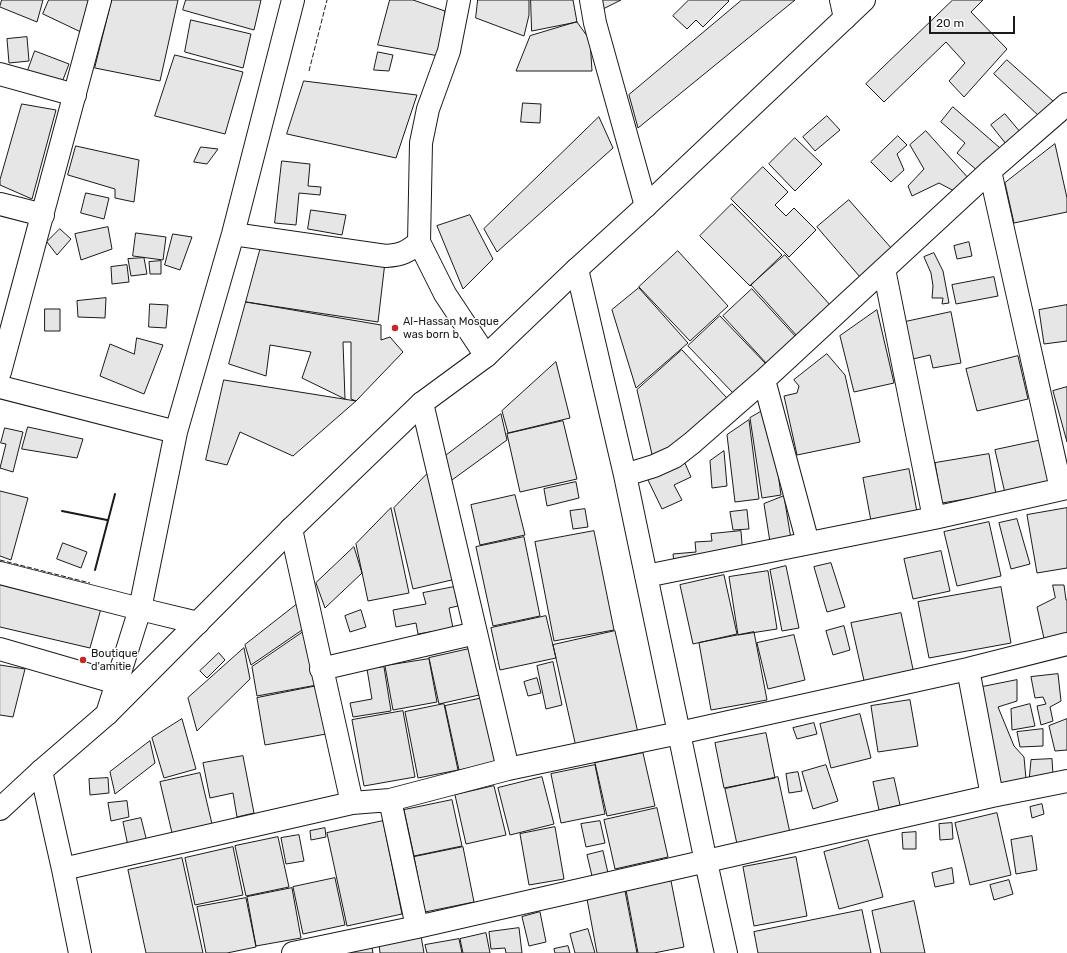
<!DOCTYPE html>
<html>
<head>
<meta charset="utf-8">
<style>
  body { margin:0 }
  #map { position:relative; width:1067px; height:953px; overflow:hidden; background:#fff; font-family:Rubik,sans-serif }
  canvas { display:block }
  .scale { position:absolute; left:929px; top:16px; width:86px; height:18px; box-sizing:border-box; border:2px solid #1a1a1a; border-top:0; padding-left:5px; font-size:12px; line-height:14px; white-space:nowrap; color:#1a1a1a; -webkit-text-stroke:3px #fff; paint-order:stroke }
</style>
</head>
<body>
<div id="map">
<canvas width="1067" height="953"></canvas>
<div class="scale">20 m</div>
</div>
<script>
const g = document.querySelector('canvas').getContext('2d');
g.lineJoin = 'round';
function fillPath(path, color) { g.fillStyle = color; g.fill(path, 'evenodd'); }
function trace(path, color, width, dash) { g.strokeStyle = color; g.lineWidth = width; g.lineCap = dash ? 'butt' : 'round'; g.setLineDash(dash || []); g.stroke(path); }
function label(font, color, halo, rows, align = 'center') {
  g.font = font + ' Rubik,sans-serif'; g.lineWidth = 3; g.setLineDash([]); g.textBaseline = 'middle'; g.strokeStyle = halo; g.fillStyle = color; for (const [text, x, y, turn = 0] of rows) {
    g.save(); g.translate(x, y); g.rotate((+turn || 0) * Math.PI / 180); g.textAlign = isNaN(turn) ? turn : align; if (halo) g.strokeText(text, 0, 0); g.fillText(text, 0, 0); g.restore();
  }
}
const building = new Path2D(`
  M2,0h41l-6,22 -37,-15z
  M49,0h45l-11,33 -40,-19z
  M112,0h66l-18,81 -65,-13z
  M186,0h75l-7,30 -71,-20z
  M390,0h23l32,11 -6,45 -61,-11z
  M478,0h51v15l-5,21 -48,-18z
  M531,0h42l4,22 -45,9z
  M600,0h21l-18,9z
  M689,0h39l1,1 -26,26 -7,-7 -9,9 -14,-13z
  M742,0h53l-157,128 -9,-33z
  M953,0h30l-12,12 36,37 -43,48 -15,-16 16,-18 -19,-21 -62,60 -18,-18z
  M191,20l60,14 -8,34 -58,-16z
  M577,22l13,18 2,31h-76l14,-35z
  M27,37l2,24 -20,2 -2,-24z
  M35,51l34,13 -8,21 -34,-12z
  M378,52l15,3 -4,16 -15,-1z
  M175,55l68,17 -18,62 -70,-18z
  M1007,60l46,41 -14,15 -45,-42z
  M304,81l113,14 -21,63 -109,-24z
  M523,103l18,1 -1,19 -19,-1z
  M22,104l34,6 -24,89 -32,-14v-5z
  M953,107l47,41 -21,24 -22,-19 8,-10 -24,-21z
  M1005,114l16,19 -15,11 -15,-19z
  M827,116l13,14 -25,21 -12,-14z
  M599,117l14,31 -116,104 -13,-23z
  M926,131l44,49 -14,12 -17,-9 -27,13 -4,-10 16,-17 -14,-24z
  M898,136l9,9 -10,9 7,16 -13,12 -20,-20z
  M795,138l27,26 -27,27 -26,-27z
  M1055,144l12,54v14l-53,11 -9,-40z
  M76,146l63,14 -5,42 -19,-4v-9l-47,-14z
  M201,147l17,2 -11,15 -13,-2z
  M282,161l28,3 -2,22 13,1 -1,8 -21,-2 -3,32 -21,-2z
  M763,167l25,25 -13,13 11,11 8,-8 22,22 -27,27 -58,-58z
  M86,193l23,5 -5,21 -23,-6z
  M849,200l43,49 -32,28 -43,-50z
  M732,204l50,51 -32,31 -50,-50z
  M311,210l35,5 -4,20 -34,-6z
  M470,215l23,44 -30,30 -26,-63z
  M108,227l4,22 -31,11 -6,-26z
  M60,229l11,10 -14,16 -10,-13z
  M136,233l30,4 -3,23 -30,-4z
  M173,234l19,3 -12,33 -15,-5z
  M969,242l3,14 -15,3 -3,-13z
  M262,243l123,19 -7,60 -132,-20z
  M678,251l50,55 -38,35 -51,-54z
  M934,253l9,18 6,32 -7,1 1,-6h-11l1,-12 -2,-13 -7,-16z
  M785,255l46,51 -34,30 -46,-51z
  M144,258l3,16 -16,2 -3,-17z
  M161,261v13h-11l-1,-12z
  M127,265l2,17 -17,2 -1,-17z
  M994,277l4,19 -42,8 -4,-19z
  M639,288l49,55 -52,45 -24,-78z
  M752,289l44,48 -29,27 -44,-48z
  M106,298l-1,20 -27,-1 -1,-16z
  M246,302l135,23v15l9,-3 13,15 -47,49 -5,-2v-57h-8l2,57 -43,-21 9,-26 -41,-7 -4,31 -37,-12z
  M150,304l18,1 -2,23 -17,-1z
  M1067,305v36l-23,3 -5,-34z
  M45,309h15v22h-15z
  M877,310l17,73 -40,9 -14,-56z
  M951,312l10,51 -28,5 -3,-13 -17,4 -8,-37z
  M720,316l46,48 -32,30 -46,-48z
  M137,338l26,7 -19,49 -44,-18 10,-32 24,10z
  M682,350l45,48 -73,65 -17,-73z
  M827,354l18,21 15,67 -63,13 -13,-59 13,-3 2,-7 -5,-6z
  M1018,356l10,43 -51,12 -11,-42z
  M556,362l14,56 -62,15 -6,-22z
  M224,380l132,21 -63,55 -53,-24 -13,33 -21,-5z
  M1067,387v55l-14,-51z
  M769,407l12,88 -19,3 -12,-80z
  M501,414l6,26 -55,40 -8,-23z
  M749,420l10,79 -24,3 -8,-67z
  M563,421l14,58 -57,13 -13,-58z
  M28,427l55,12 -6,19 -55,-9z
  M5,428l18,4 -10,40 -13,-4 6,-24 -5,-1z
  M1042,440l9,43 -46,10 -10,-43z
  M724,451l3,35 -15,2 -2,-27z
  M989,454l7,40 -54,9 -7,-40z
  M684,461l7,16 -17,8 8,15 -20,9 -15,-31z
  M909,469l8,43 -46,9 -8,-43z
  M430,471l26,108 -43,10 -19,-81z
  M576,482l3,16 -32,8 -3,-17z
  M0,491l28,7 -17,62 -11,-4z
  M515,495l10,40 -45,10 -9,-40z
  M784,496l7,43 -21,3 -6,-38z
  M391,508l18,85 -41,8 -12,-57z
  M1067,508v60l-30,5 -10,-58z
  M585,509l3,18 -15,2 -3,-18z
  M747,510l2,19 -16,1 -3,-18z
  M1017,519l13,45 -19,5 -12,-46z
  M989,522l12,54 -44,10 -13,-54z
  M594,531l20,99 -60,11 -19,-99z
  M741,531l2,25 -69,7 -1,-9 23,-2 -1,-10 17,-1 -1,-7z
  M524,537l16,79 -47,10 -17,-79z
  M63,543l24,9 -6,16 -24,-9z
  M354,547l8,26 -37,35 -9,-25z
  M941,551l9,40 -37,8 -9,-40z
  M831,563l14,44 -18,5 -13,-45z
  M786,566l13,62 -17,3 -12,-61z
  M768,571l9,58 -39,6 -9,-58z
  M724,575l13,59 -44,10 -13,-59z
  M0,580l102,25 -12,43 -90,-21z
  M1053,585h11l2,15h1v37l-22,6 -8,-36 18,-9z
  M454,587l4,19 -9,2 4,20 -35,6 -2,-11 -20,4 -3,-17 33,-6 -3,-11z
  M1001,587l10,56 -82,15 -11,-56z
  M301,601l4,27 -54,37 -6,-20z
  M361,610l5,17 -16,5 -5,-16z
  M901,613l13,61 -49,11 -14,-62z
  M546,616l10,42 -56,12 -9,-42z
  M844,626l6,24 -17,5 -7,-24z
  M306,630l11,55 -60,11 -5,-29z
  M615,631l23,102 -62,14 -23,-102z
  M754,632l13,68 -56,10 -12,-67z
  M794,635l11,45 -37,9 -11,-46z
  M244,648l6,31 -53,52 -9,-33z
  M469,649l10,46 -40,9 -10,-46z
  M219,653l6,7 -18,18 -7,-7z
  M429,659l8,43 -44,8 -8,-44z
  M553,662l9,43 -16,4 -9,-43z
  M0,665l25,4 -12,48 -13,-2z
  M384,667l7,44 -38,6 -3,-14 22,-4 -5,-30z
  M1058,674l3,27 -11,6 3,14 -12,4 -4,-19 9,-2 -3,-7 -8,1 -4,-21z
  M537,678l4,15 -13,3 -4,-14z
  M1017,680v21l-19,6 16,39 10,11 2,22 -25,9 -19,-101z
  M317,686l9,48 -61,11 -8,-47z
  M483,698l15,64 -39,8 -14,-64z
  M910,700l8,46 -40,6 -7,-46z
  M444,704l14,66 -40,8 -13,-66z
  M1030,704l5,22 -23,4 -1,-21z
  M403,711l12,66 -51,9 -12,-66z
  M860,714l11,44 -40,10 -11,-44z
  M182,719l14,50 -32,9 -12,-40z
  M1067,719v31l-12,1 -6,-25z
  M814,723l3,11 -20,5 -4,-11z
  M1043,729v17l-23,1 -3,-15z
  M766,733l9,45 -51,10 -9,-45z
  M150,741l5,22 -40,31 -5,-22z
  M643,753l12,53 -48,10 -12,-53z
  M243,756l11,57 -17,4 -4,-24 -23,5 -7,-35z
  M1052,759l1,16 -24,6 2,-21z
  M595,765l10,49 -44,9 -10,-49z
  M826,765l12,36 -25,8 -11,-37z
  M798,772l4,19 -13,2 -3,-19z
  M200,773l12,51 -40,9 -12,-51z
  M542,777l12,47 -44,11 -12,-47z
  M778,777l12,56 -53,11 -12,-55z
  M108,778l1,15 -19,2 -1,-16z
  M894,778l6,27 -21,5 -6,-28z
  M494,786l12,49 -40,9 -11,-49z
  M452,800l10,46 -48,10 -10,-46z
  M127,801l2,16 -18,4 -3,-18z
  M1042,804l2,10 -12,4 -2,-11z
  M657,808l11,49 -53,12 -11,-49z
  M997,813l14,62 -41,10 -15,-62z
  M141,818l6,24 -19,4 -5,-24z
  M383,821l19,93 -55,12 -20,-93z
  M600,821l5,22 -19,4 -5,-23z
  M952,823l1,16 -13,1 -1,-16z
  M555,827l9,52 -35,6 -9,-51z
  M325,828l1,9 -15,3 -1,-9z
  M916,832v17h-13l-1,-16z
  M299,835l5,26 -18,3 -5,-26z
  M1032,836l5,34 -21,4 -5,-34z
  M278,837l11,50 -43,9 -11,-50z
  M868,840l15,57 -44,12 -15,-57z
  M233,847l10,48 -48,10 -10,-47z
  M463,847l11,55 -49,10 -11,-55z
  M603,851l5,22 -16,3 -5,-21z
  M796,857l11,59 -53,10 -11,-59z
  M182,858l21,95h-57l-18,-83z
  M952,868l2,15 -19,4 -3,-14z
  M335,878l10,47 -42,9 -10,-47z
  M1009,880l4,14 -19,6 -4,-15z
  M671,881l13,66 -30,6h-16l-12,-63z
  M292,888l9,50 -45,8 -9,-49z
  M625,891l12,62h-40l-10,-54z
  M246,898l10,49 -29,6h-21l-9,-46z
  M914,901l11,52h-44l-9,-42z
  M862,910l9,43h-113l-4,-21z
  M540,912l6,30 -17,4 -7,-29z
  M519,928l3,25h-16l-1,-5 -14,1 -2,-17z
  M588,929l7,24h-20l-5,-19z
  M486,933l4,20h-27l-3,-14z
  M421,936l3,17h-44l-1,-9z
  M459,939l3,14h-35l-2,-8z
  M568,946l2,7h-15l-1,-4z
  M372,948l1,5h-27z`);
fillPath(building, '#e6e6e6');
trace(building, '#1a1a1a', 1);
const street = new Path2D(`
  M459,0l-10,51 -21,58 -7,34 -2,99 26,52 41,62
  M591,0l4,23 51,183
  M841,0l4,18
  M0,74l75,21
  M990,171l71,318
  M0,204l43,11
  M233,234l153,22c15,-1 22,-4 33,-14
  M577,269l48,206 81,387 20,91
  M884,269l50,249
  M0,372l100,-372
  M764,380l44,163
  M0,387l176,45
  M422,403l86,366
  M625,475l29,-9 20,-9 18,-14 72,-63 226,-209 77,-67
  M291,529l61,274
  M0,573l140,36 58,14
  M646,576l288,-58 133,-30
  M0,649l117,34
  M321,669l155,-36
  M968,669l24,127
  M107,714l33,-105 36,-177 57,-198 60,-234
  M41,771l22,98 17,84
  M390,800l27,127
  M63,869l289,-66 38,-3 118,-31 171,-36 289,-64 99,-25
  M293,953l124,-26 575,-131 75,-15`);
const secondary = new Path2D(`
  M0,809l41,-38 66,-57 184,-185 131,-126 64,-47 91,-87 69,-63 218,-206`);
trace(street, '#1a1a1a', 24);
trace(secondary, '#1a1a1a', 24);
trace(street, '#fff', 22);
trace(secondary, '#fff', 22);
trace(new Path2D(`
  M309,71l18,-71
  M0,560l90,23`), '#1a1a1a', 1, [5, 2]);
trace(new Path2D(`
  M62,511l45,9
  M95,570l20,-76`), '#1a1a1a', 2);
for (const [x, y, r, color] of [
  [395,328,4,"#c62828"],
  [83,660,4,"#c62828"]
]) { const dot = new Path2D(); dot.arc(x, y, r, 0, 2 * Math.PI); g.fillStyle = color; g.fill(dot); trace(dot, '#fff', 1.5); }
label('11px', '#1a1a1a', '#fff', [
  ["Al-Hassan Mosque",403,322],
  ["was born b",403,335],
  ["Boutique",91,654],
  ["d'amitie",91,667]
], 'left');
</script>
</body>
</html>
